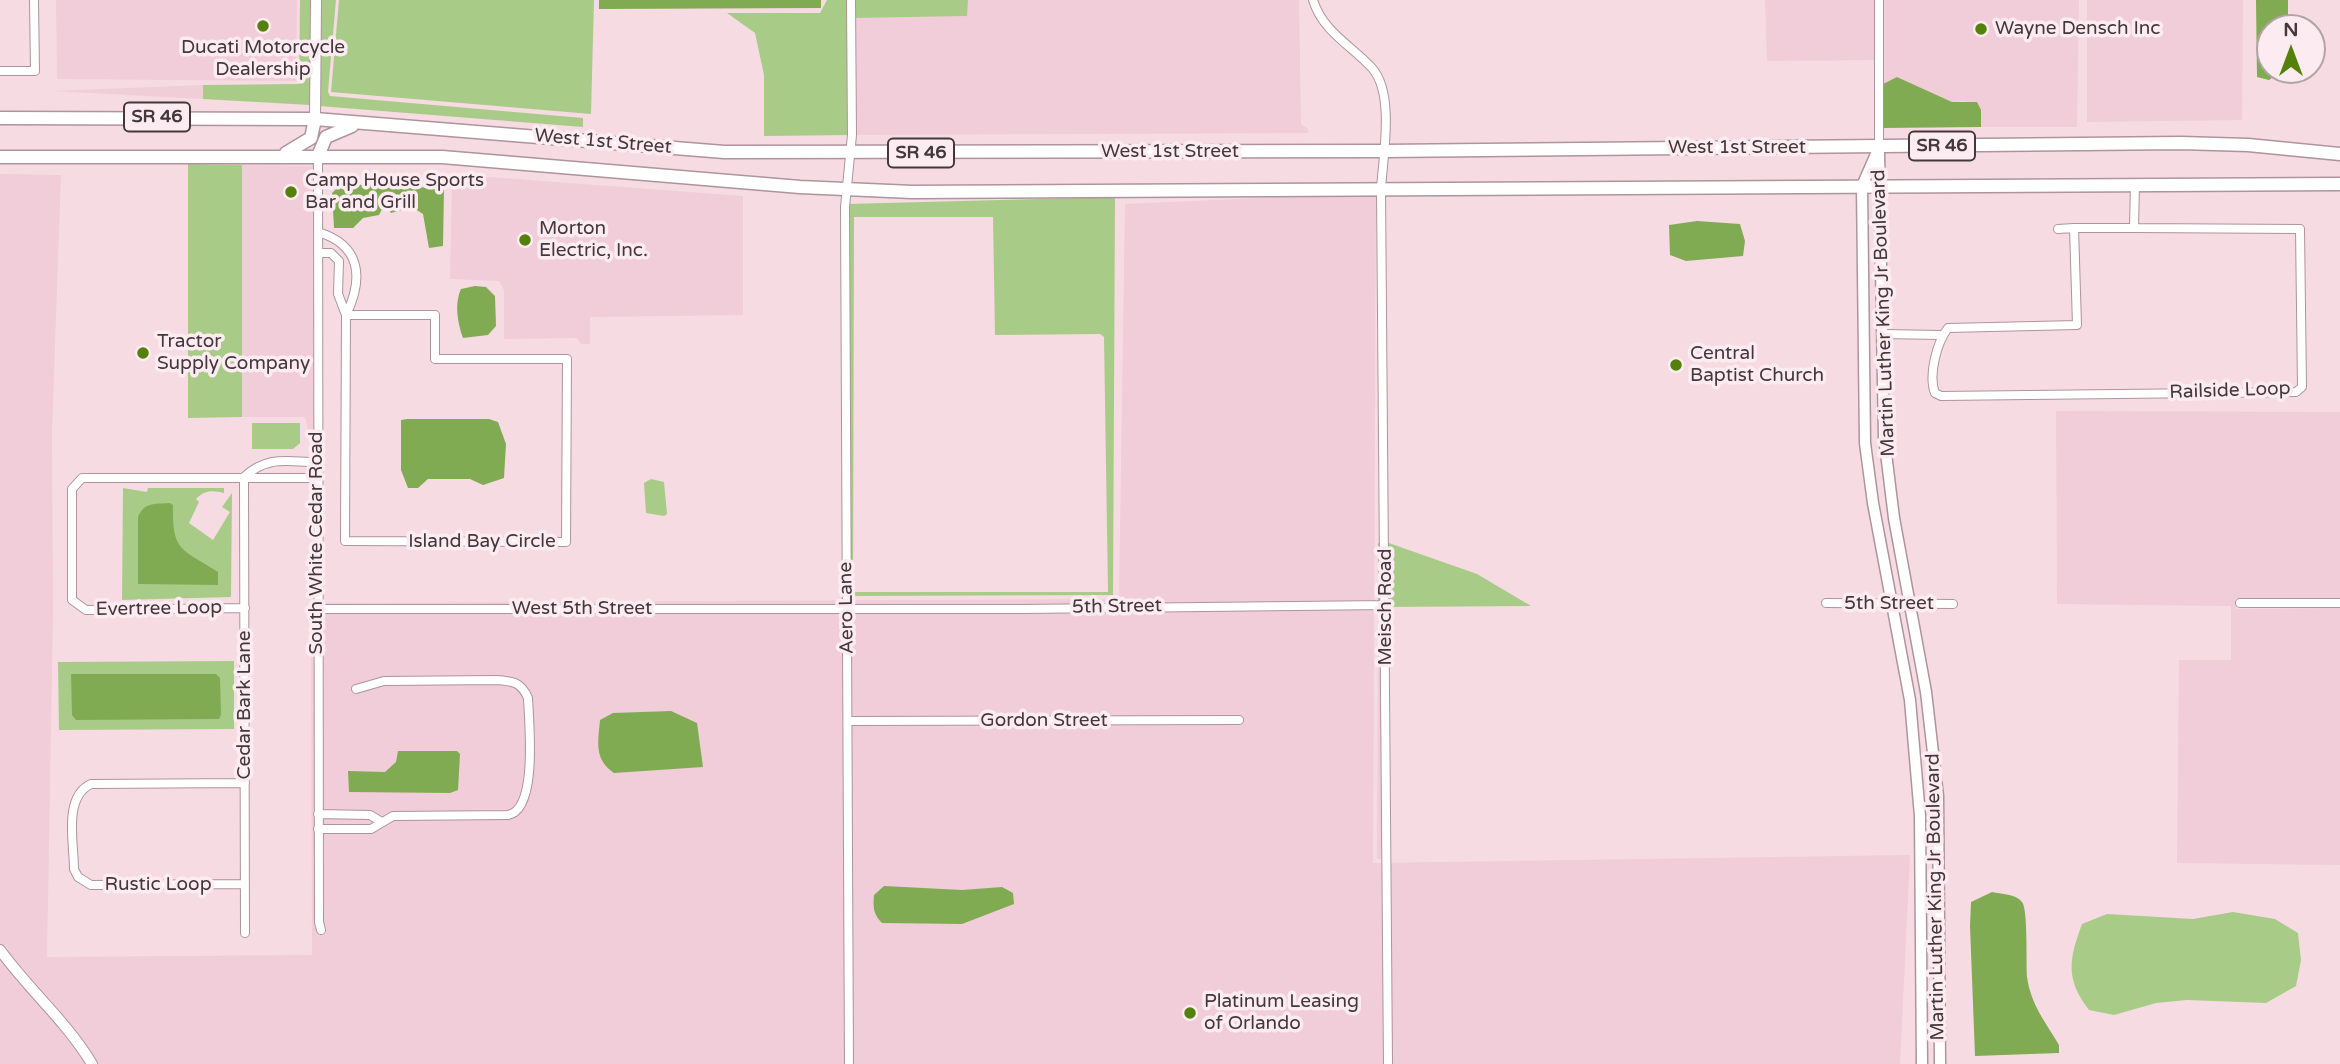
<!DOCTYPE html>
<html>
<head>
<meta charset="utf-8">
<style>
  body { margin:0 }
  #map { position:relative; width:2340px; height:1064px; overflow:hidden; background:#f6dbe3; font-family:"Varela Round",sans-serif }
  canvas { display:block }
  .north { position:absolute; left:2256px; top:14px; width:70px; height:70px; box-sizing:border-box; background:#fcebf0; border:2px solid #b2a3a8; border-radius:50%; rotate:0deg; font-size:19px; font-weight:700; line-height:28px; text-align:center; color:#43383c }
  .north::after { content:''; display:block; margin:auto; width:24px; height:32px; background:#54810b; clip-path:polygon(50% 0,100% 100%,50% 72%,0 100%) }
</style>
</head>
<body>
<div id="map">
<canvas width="2340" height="1064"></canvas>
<div class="north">N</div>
</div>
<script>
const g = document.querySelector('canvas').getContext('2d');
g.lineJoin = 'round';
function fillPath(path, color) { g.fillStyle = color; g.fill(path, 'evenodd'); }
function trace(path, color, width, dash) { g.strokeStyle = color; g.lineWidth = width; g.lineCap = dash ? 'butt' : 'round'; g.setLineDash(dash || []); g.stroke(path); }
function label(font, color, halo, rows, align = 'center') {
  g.font = font + ' "Varela Round",sans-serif'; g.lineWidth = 7; g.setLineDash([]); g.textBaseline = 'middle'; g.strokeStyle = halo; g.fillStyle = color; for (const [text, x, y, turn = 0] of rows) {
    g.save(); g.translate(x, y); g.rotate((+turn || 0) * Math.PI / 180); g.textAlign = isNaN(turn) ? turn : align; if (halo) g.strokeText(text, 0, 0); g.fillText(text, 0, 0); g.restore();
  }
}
fillPath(new Path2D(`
  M56,0h241l-1,81 -239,-2z
  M968,0h331l2,124 7,5v4l-455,2v-118l113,-1z
  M1765,0h314l-2,127h-96v-17l-16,-9 -13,1 -55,-25 -14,7v-24l-116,1z
  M2087,0h156l-1,120 -155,2z
  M203,85v14l-149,-8z
  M242,165l75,1 2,264h-11l-3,-13h-63z
  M0,174l61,1 -9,257 1,181 -6,344 265,-2 -1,-352 808,-4 6,-395 251,-11 -3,670 537,-8 -10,209h-1900z
  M449,174l294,22v119l-153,2v27h-9l-4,-6 -73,1v-49l-5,-9 -49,-2 2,-98z
  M2056,411l284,1v186l-105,1 1,10 104,-1v257l-163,-2 2,-203h52v-54l-174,-2z
  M1378,607h9v252h-10z`), '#f0cdd8');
fillPath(new Path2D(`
  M300,0h11l-1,105 -107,-6v-14l96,-1z
  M320,0h16l-8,92 2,4 253,22v9l-264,-21z
  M339,0h255l-3,114 -260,-22z
  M827,0h141l-1,16 -114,2v117l-89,1v-61l-9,-42 -28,-20h93z
  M188,164l54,1v252l-54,1z
  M1115,197l-2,398 -263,1 -3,-392zM854,217h139l2,118 105,-1 4,3 4,255h-255z
  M252,423h48v20l-7,6h-41z
  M651,479l13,3 3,32 -3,2 -18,-3 -2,-30z
  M123,488l24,4 1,-4h76v5c-11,-3 -20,-3 -28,6l3,3 -10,21 24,17 17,-28 -8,-5 10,-14 -1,104 -109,3z
  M1386,542l91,32 54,32 -153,1v-64z
  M234,661v68l-175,1 -1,-68z
  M2233,912l42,7 23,14 3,27 -5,26 -30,17 -79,-3 -31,3 -42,12 -25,-5c-24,-31 -20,-51 -7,-86l25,-10 86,5z`), '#a9cb88');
fillPath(new Path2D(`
  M599,0h222v8l-222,1z
  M2256,0h32v28h-18v42h13l-14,10 -12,-3z
  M1897,77l55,25h25l4,8v17l-98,1v-44z
  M341,184l100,4 3,2 -1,56 -14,2 -6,-34 -11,-7 -21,6 -4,-5 -5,1 -3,6 -16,3 -10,10h-19l-2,-35z
  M1697,221l43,3 5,17 -2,15 -57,5 -16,-6 -1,-30z
  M475,286l11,1 9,9 1,30 -8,9 -25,3c-5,-14 -9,-34 -2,-49z
  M407,419h82l9,3 8,22 -2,34 -21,7 -13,-6h-42l-10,9h-10l-7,-18v-50z
  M170,503l3,2c-1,47 8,43 45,67v13l-80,-1v-67c6,-15 17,-13 32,-14z
  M71,674h145l4,4 1,37 -2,4 -143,1 -4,-5z
  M671,711l26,12 6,44 -89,6c-20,-14 -16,-30 -14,-53l13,-7z
  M398,751h59l3,3 -2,36 -8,3 -101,-1 -1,-21 37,1 11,-10z
  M884,886l78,4 40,-3 11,6 1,11 -52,20 -80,-1c-9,-9 -9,-16 -8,-28z
  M1992,892c9,2 24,2 30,10 6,6 4,62 5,75 4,28 18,44 32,68v8l-84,3 -5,-130 1,-24z`), '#81ab53');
const minor = new Path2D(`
  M1313,0c10,32 38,45 59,68 23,26 11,88 9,121l7,875
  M0,71h35l-1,-71
  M1879,147v-147
  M318,156l1,766 2,8
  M2134,228h-60l3,97 -129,3c-11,14 -20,47 -13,65l6,3 355,-4 6,-5 -2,-158 -166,-1 1,-44
  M2058,229l16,-1
  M318,232c43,13 46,46 28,83
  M318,253h13l8,8 -1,33 8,21 -1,226 221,1 1,-183h-132v-44h-89
  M1881,334l61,1
  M244,477l1,456
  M244,477c24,-22 43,-15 73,-15
  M1826,603l127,1
  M2240,603h100
  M245,608l-159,2 -14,-10v-111l10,-11h235
  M317,609h705l364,-4
  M849,721l390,-1
  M245,783l-154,1c-28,13 -17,59 -17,85l4,8 13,8 154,-1
  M318,814l52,1 10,6
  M318,829h53l22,-13 115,-1c30,-5 21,-92 20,-117 -7,-16 -15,-17 -32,-18l-112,1 -28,8
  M849,1064l-4,-857 7,-72 -1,-135`);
const tertiary = new Path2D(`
  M315,119l1,-119
  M0,950c29,40 67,72 92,114`);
const secondary = new Path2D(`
  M1879,147l-17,39 3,257 8,60 37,197 10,116 2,248
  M1879,153l5,284 10,81 32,174 12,104 2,268`);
const primary = new Path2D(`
  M0,118l315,1 409,33 660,-1 797,-8 67,2 92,9
  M286,153l25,-15 4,-19
  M318,156l8,-19 26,-11
  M0,157h442l358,30 112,5 1428,-8`);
trace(minor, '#ae949c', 10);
trace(tertiary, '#ae949c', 12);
trace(secondary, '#ae949c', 13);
trace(primary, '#ae949c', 15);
trace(minor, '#fff', 8);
trace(tertiary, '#fff', 10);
trace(secondary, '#fff', 10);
trace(primary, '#fff', 12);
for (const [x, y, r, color] of [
  [263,26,7,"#54810b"],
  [1981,29,7,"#54810b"],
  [291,192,7,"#54810b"],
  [525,240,7,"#54810b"],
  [143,353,7,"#54810b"],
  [1676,365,7,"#54810b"],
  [1190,1013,7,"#54810b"]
]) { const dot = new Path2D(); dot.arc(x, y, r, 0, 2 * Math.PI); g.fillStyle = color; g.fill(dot); trace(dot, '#fcebf0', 2.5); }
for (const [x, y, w] of [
  [157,117,66],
  [1942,146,66],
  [921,153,66]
]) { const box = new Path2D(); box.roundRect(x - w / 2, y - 14.5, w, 29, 5); g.fillStyle = '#fcebf0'; g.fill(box); trace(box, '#43383c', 2); }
label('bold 18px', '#43383c', null, [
  ["SR 46",157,117],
  ["SR 46",1942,146],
  ["SR 46",921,153]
]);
label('19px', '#43383c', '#fcebf0', [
  ["Wayne Densch Inc",1995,29],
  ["Ducati Motorcycle",263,48,"center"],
  ["Dealership",263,70,"center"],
  ["Camp House Sports",305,181],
  ["Bar and Grill",305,203],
  ["Morton",539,229],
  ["Electric, Inc.",539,251],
  ["Tractor",157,342],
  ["Supply Company",157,364],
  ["Central",1690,354],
  ["Baptist Church",1690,376],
  ["Platinum Leasing",1204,1002],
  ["of Orlando",1204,1024]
], 'left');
label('19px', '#43383c', '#fcebf0', [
  ["West 1st Street",603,142,5],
  ["West 1st Street",1737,148],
  ["West 1st Street",1170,152],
  ["Martin Luther King Jr Boulevard",1884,313,-92],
  ["Railside Loop",2230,391,-2],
  ["Island Bay Circle",482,542],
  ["South White Cedar Road",317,543,-90],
  ["5th Street",1889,604],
  ["5th Street",1117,607,-1],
  ["Meisch Road",1386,607,-90],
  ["Aero Lane",847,608,-91],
  ["Evertree Loop",159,609,-1],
  ["West 5th Street",582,609],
  ["Cedar Bark Lane",245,705,-90],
  ["Gordon Street",1044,721],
  ["Rustic Loop",158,885],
  ["Martin Luther King Jr Boulevard",1936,897,-91]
]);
</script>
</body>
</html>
